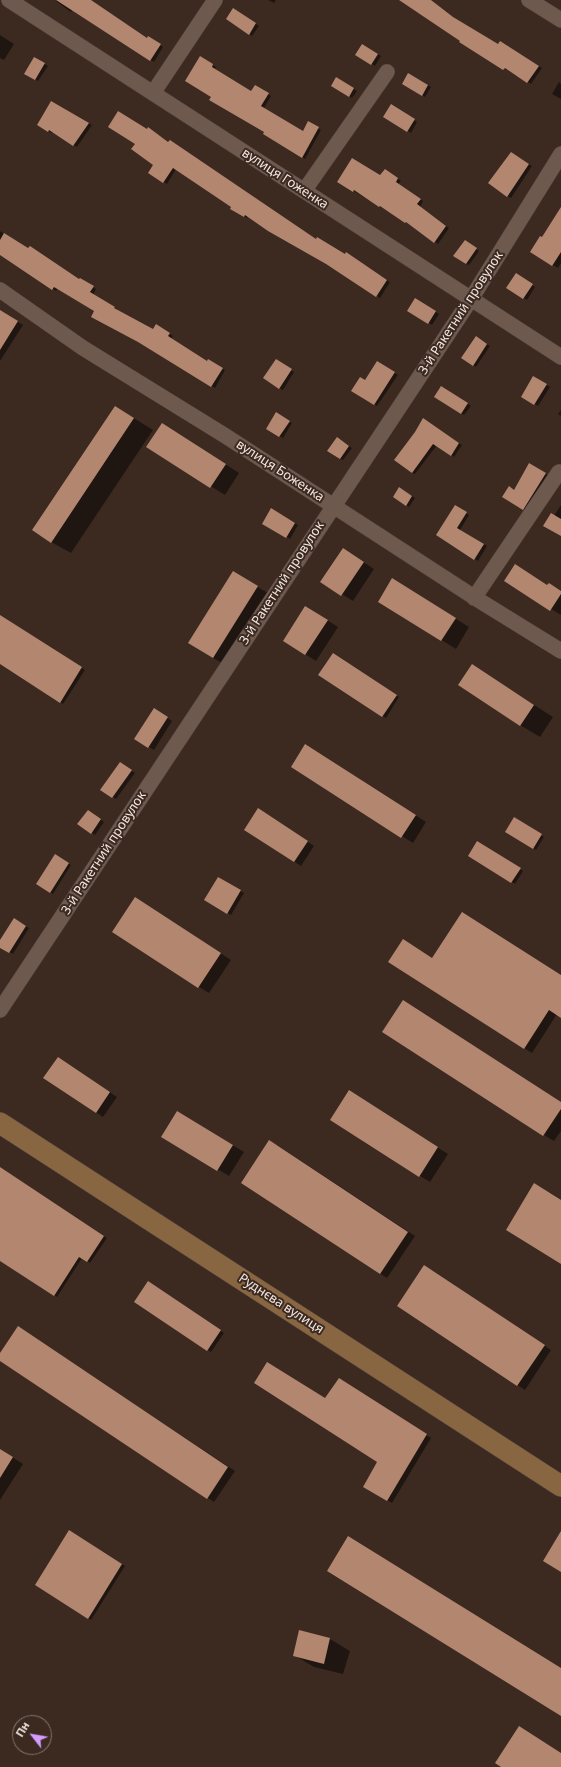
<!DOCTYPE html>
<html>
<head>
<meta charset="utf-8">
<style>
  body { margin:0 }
  #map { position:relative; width:561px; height:1767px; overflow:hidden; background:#3c2a21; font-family:"Noto Sans",sans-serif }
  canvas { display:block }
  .north { position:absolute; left:12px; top:1715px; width:40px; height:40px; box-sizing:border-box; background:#3c2a21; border:1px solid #85756d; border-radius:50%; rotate:301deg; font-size:11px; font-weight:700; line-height:16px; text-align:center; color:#f2e6e0 }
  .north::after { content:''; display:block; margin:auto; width:14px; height:18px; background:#d39cfd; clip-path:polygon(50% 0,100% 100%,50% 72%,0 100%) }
</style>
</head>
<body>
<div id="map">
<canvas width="561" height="1767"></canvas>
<div class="north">Пн</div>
</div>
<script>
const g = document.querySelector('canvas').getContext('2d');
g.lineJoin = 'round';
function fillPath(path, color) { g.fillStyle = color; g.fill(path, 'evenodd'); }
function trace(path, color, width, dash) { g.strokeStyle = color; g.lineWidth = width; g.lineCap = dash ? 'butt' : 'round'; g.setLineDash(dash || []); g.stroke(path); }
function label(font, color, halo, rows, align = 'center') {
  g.font = font + ' "Noto Sans",sans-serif'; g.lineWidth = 4; g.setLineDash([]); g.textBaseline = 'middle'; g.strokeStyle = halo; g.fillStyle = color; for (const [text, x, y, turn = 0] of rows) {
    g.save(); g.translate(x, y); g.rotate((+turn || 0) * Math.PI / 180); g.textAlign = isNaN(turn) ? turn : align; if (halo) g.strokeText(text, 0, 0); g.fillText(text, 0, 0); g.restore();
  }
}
fillPath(new Path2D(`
  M57,0h32l59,39 1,-2 14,10 -9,15 -82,-52 -1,2 -3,-2 -12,-9z
  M268,0h8l-2,3z
  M401,0h30l25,20 42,25 2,-3 42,26 -11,16 -70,-42 1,-1z
  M237,11l22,15 -7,10 -3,-2z
  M0,35l14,9 -10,16 -4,-2z
  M363,45l18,11 -6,10 -18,-11z
  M35,58l13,8 -10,15 -13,-8z
  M200,58l16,9 -1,2 36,23 4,-6 16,10 -7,12 39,24 5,-9 13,7 -16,29 -40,-26 1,-1 -53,-35z
  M409,74l22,13 -6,10 -22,-13z
  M337,78l20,13 -5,7 -20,-12z
  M559,82l2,2v15l-9,-5z
  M51,102l41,23 -15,22 -24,-15 -1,1 -14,-8z
  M391,105l26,17 -6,11 -27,-17z
  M169,143l148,97 29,15 4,1 40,26 -10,16 -131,-82 -2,2 -16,-10 1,-1 -56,-38 -9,15 -18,-11z
  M511,153l21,13 -21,32 -4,-2z
  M385,170l16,11 -3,3 25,17 -3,6 29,21 -11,16 -29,-21 -71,-41 43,-5z
  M561,208v55l-3,5 -27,-16 11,-13z
  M0,231l80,49v-1l16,10 -3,6 24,14 -1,2 37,19 3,-5 17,11 -2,3 36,23 2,-2 16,10 -10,18 -75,-46 -44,-31 -38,-23 -2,3 -3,-2 -53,-35z
  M468,243l11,8 -10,14 -3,-1z
  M516,275l19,12 -8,13 -20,-12z
  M415,300l24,14 -7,11 -23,-14z
  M0,311l23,14 -23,36z
  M476,338l14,8 -14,21 -13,-9z
  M276,360l18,12 -11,18 -4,-2z
  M377,362l21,13 -21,31 -24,-16 12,-9z
  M534,377l16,10 -12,19 -16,-9z
  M442,387l29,19 -7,9 -29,-18z
  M116,407l37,23 -82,123 -20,-11z
  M561,410v6l-3,-2z
  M277,414l15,9 -9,15 -16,-9z
  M426,421l36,24 -8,12 -17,-12 -22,29 -3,-1 4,-41z
  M176,432l63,41 -14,22 -77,-48z
  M340,440l12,8 -9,12 -3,-1z
  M530,464l19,12 -23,35 -22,-14 10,-6z
  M403,490l12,8 -6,9 -3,-2z
  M561,505v30l-7,-19z
  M455,506l14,9 -9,15 27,16 -9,15 -40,-26z
  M272,510l26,15 -8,14 -26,-15z
  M354,556l20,13 -21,32 -31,-19z
  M244,579l24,14 -44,71 -11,-6z
  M506,581l42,6 13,4v24z
  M407,588l62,39 -13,22 -77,-48z
  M316,613l22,14 -22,34 -32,-20z
  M0,616l85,54 -22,34 -63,-41z
  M336,656l63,41 -13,21 -67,-43z
  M473,666l80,51 -13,20 -20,-12z
  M159,712l13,9 -18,29 -19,-11z
  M316,751l110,71 -13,21 -121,-76z
  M123,765l12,8 -19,26 -14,-10z
  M91,813l13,9 -9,13 -16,-11z
  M266,814l48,32 -13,20 -55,-36z
  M514,818l30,19 -8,13 -30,-19z
  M478,842l45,29 -8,13 -46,-28z
  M55,855l16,10 -18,29 -16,-10z
  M219,878l25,15 -13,22 -26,-15z
  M146,905l85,55 -22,33 -10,-6z
  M14,919l15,9 -16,26 -13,-7v-5z
  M433,959l128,16v42l-4,-3 -25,39 -8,-5z
  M65,1062l52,35 -14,20 -58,-39z
  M360,1098l88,56 -18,28 -10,-6z
  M561,1103v28l-7,10 -10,-6z
  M188,1118l56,34 -15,24 -67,-40z
  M277,1145l138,91 -28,42 -145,-95z
  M0,1167l107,71 -17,25 -8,-5 -25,39 -57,-37z
  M432,1270l119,80 -26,40 -127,-84z
  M152,1284l72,49 -13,19 -3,-2z
  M25,1332l210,139 -21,31 -214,-142v-5z
  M344,1382l87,56 -39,65 -28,-17 14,-24 -52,-63z
  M0,1449l23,15 -23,36z
  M70,1532l55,34 -34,54 -55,-35z
  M300,1632l30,7 20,12 -7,23 -29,-7 -20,-12z`), '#0007');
fillPath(new Path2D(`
  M56,0h35l56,38 1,-2 13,8 -11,17z
  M399,0h32l22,17 45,27 2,-3 39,25 -12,17 -22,-15 -2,2 -44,-28 1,-1z
  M233,8l23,15 -7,12 -23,-16z
  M362,44l16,10 -7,11 -16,-10z
  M200,56l13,8 -1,3 39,24 4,-6 14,8 -8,13 42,25 5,-10 11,6 -17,31 -39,-24 1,-2 -55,-32 2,-3 -26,-16z
  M34,57l11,6 -10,17 -11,-6z
  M408,73l20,12 -6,11 -20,-12z
  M336,77l18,11 -5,9 -18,-11z
  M51,101l38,22 -16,23 -24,-16 -1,2 -11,-7z
  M391,104l24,15 -8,13 -24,-15z
  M118,111l29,18 1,-2 20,15 2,-2 146,99 1,-2 28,17 1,-2 41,28 -11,17 -50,-33 -58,-33 -23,-16 -1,2 -14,-8 1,-2 -58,-39 -10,15 -15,-10 5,-8 -22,-16 4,-5 -27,-17z
  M511,152l18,12 -22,33 -19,-14z
  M352,158l28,17 5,-6 13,9 -2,4 25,17 -4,5 29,22 -12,17 -28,-21 -1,1 -25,-17 -1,1 -25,-17 -1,2 -16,-10z
  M561,207v45l-9,14 -22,-14 10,-16 2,1z
  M4,233l24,15 2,-2 49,33 1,-1 14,8 -4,6 25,15 -1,1 39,21 3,-5 14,9 -2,3 39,25 1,-2 15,9 -12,19 -73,-45 -47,-25 3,-6 -40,-24 -2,3 -52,-35v-15z
  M465,240l12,8 -11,16 -13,-8z
  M516,273l17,11 -10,15 -17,-11z
  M415,298l21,13 -8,13 -21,-13z
  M0,310l18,11 -18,29z
  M476,336l11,8 -14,22 -12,-8z
  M276,359l16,10 -13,20 -16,-11z
  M377,361l18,11 -21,33 -23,-14 9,-14 5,3z
  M533,376l14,8 -13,21 -13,-8z
  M441,386l27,17 -7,11 -27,-17z
  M115,406l19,12 -83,125 -19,-13z
  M276,412l14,9 -11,16 -13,-8z
  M423,418l36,25 -8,13 -18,-12 -21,29 -18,-13 21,-28z
  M162,423l64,41 -16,24 -64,-41z
  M337,437l12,9 -9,13 -13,-8z
  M529,463l17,10 -23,37 -21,-13 7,-11 5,4z
  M399,487l13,9 -6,10 -13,-9z
  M455,505l12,7 -10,16 27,16 -10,16 -38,-25z
  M271,508l24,15 -9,15 -24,-14z
  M551,513l10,6v17l-18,-10z
  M343,548l21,14 -23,34 -21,-14z
  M515,564l32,21 2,-2 12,8v3l-11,17 -46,-30z
  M233,571l25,15 -45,72 -25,-15z
  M392,578l64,40 -15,23 -63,-39z
  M305,606l23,14 -23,35 -22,-14z
  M0,615l82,52 -22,36 -60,-39z
  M333,653l64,42 -15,22 -64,-42z
  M472,664l62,41 -14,21 -62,-41z
  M154,708l14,9 -20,31 -14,-9z
  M305,744l111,71 -15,23 -110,-71z
  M120,762l12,8 -20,28 -12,-8z
  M258,808l50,33 -14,21 -50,-32z
  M88,810l13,9 -10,15 -14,-10z
  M514,817l28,17 -9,15 -28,-17z
  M477,841l44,27 -10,15 -43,-27z
  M55,854l14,9 -19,30 -14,-9z
  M218,877l23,13 -14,24 -23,-14z
  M135,897l86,56 -23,35 -86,-56z
  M462,912l99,63v43l-12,-8 -25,39 -136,-87 15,-23 29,19z
  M14,918l12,8 -17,27 -9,-5v-8z
  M403,1000l158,102v7l-18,27 -161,-104z
  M58,1057l52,35 -14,21 -53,-35z
  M349,1090l89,57 -19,30 -89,-57z
  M177,1111l56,34 -16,26 -56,-34z
  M269,1140l139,92 -28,42 -139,-91z
  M0,1167l104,69 -17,26 -8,-5 -25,39 -54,-35z
  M534,1183l27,17v64l-55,-34z
  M424,1265l121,80 -28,41 -120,-80z
  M148,1281l73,49 -14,21 -73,-49z
  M18,1326l210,141 -21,32 -207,-138v-8z
  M267,1362l58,36 14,-20 88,56 -40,67 -24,-14 14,-25 -123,-79z
  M0,1449l13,8 -13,21z
  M69,1530l53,34 -34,55 -53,-34z
  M561,1531v41l-18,-11z
  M348,1536l213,132v48l-234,-145z
  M299,1630l31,8 -6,26 -31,-8z
  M519,1726l42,27v14h-60l-6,-4z`), '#b38670');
const street = new Path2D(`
  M9,0l552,357
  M529,0l32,20
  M153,93l62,-93
  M304,191l83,-119
  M0,290l83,58 141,87 256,166 81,50
  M474,598l85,-126
  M0,1010l471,-711 90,-145`);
const secondary = new Path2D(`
  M0,1123l561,363`);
trace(street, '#584942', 16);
trace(secondary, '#584942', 22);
trace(street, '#6e594f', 15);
trace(secondary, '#886642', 21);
label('13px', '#f2e6e0', '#3c2a21', [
  ["вулиця Гоженка",285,179,33],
  ["3-й Ракетний провулок",461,313,-57],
  ["вулиця Боженка",280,471,33],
  ["3-й Ракетний провулок",282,583,-57],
  ["3-й Ракетний провулок",104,853,-57],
  ["Руднєва вулиця",281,1304,33]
]);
</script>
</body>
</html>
